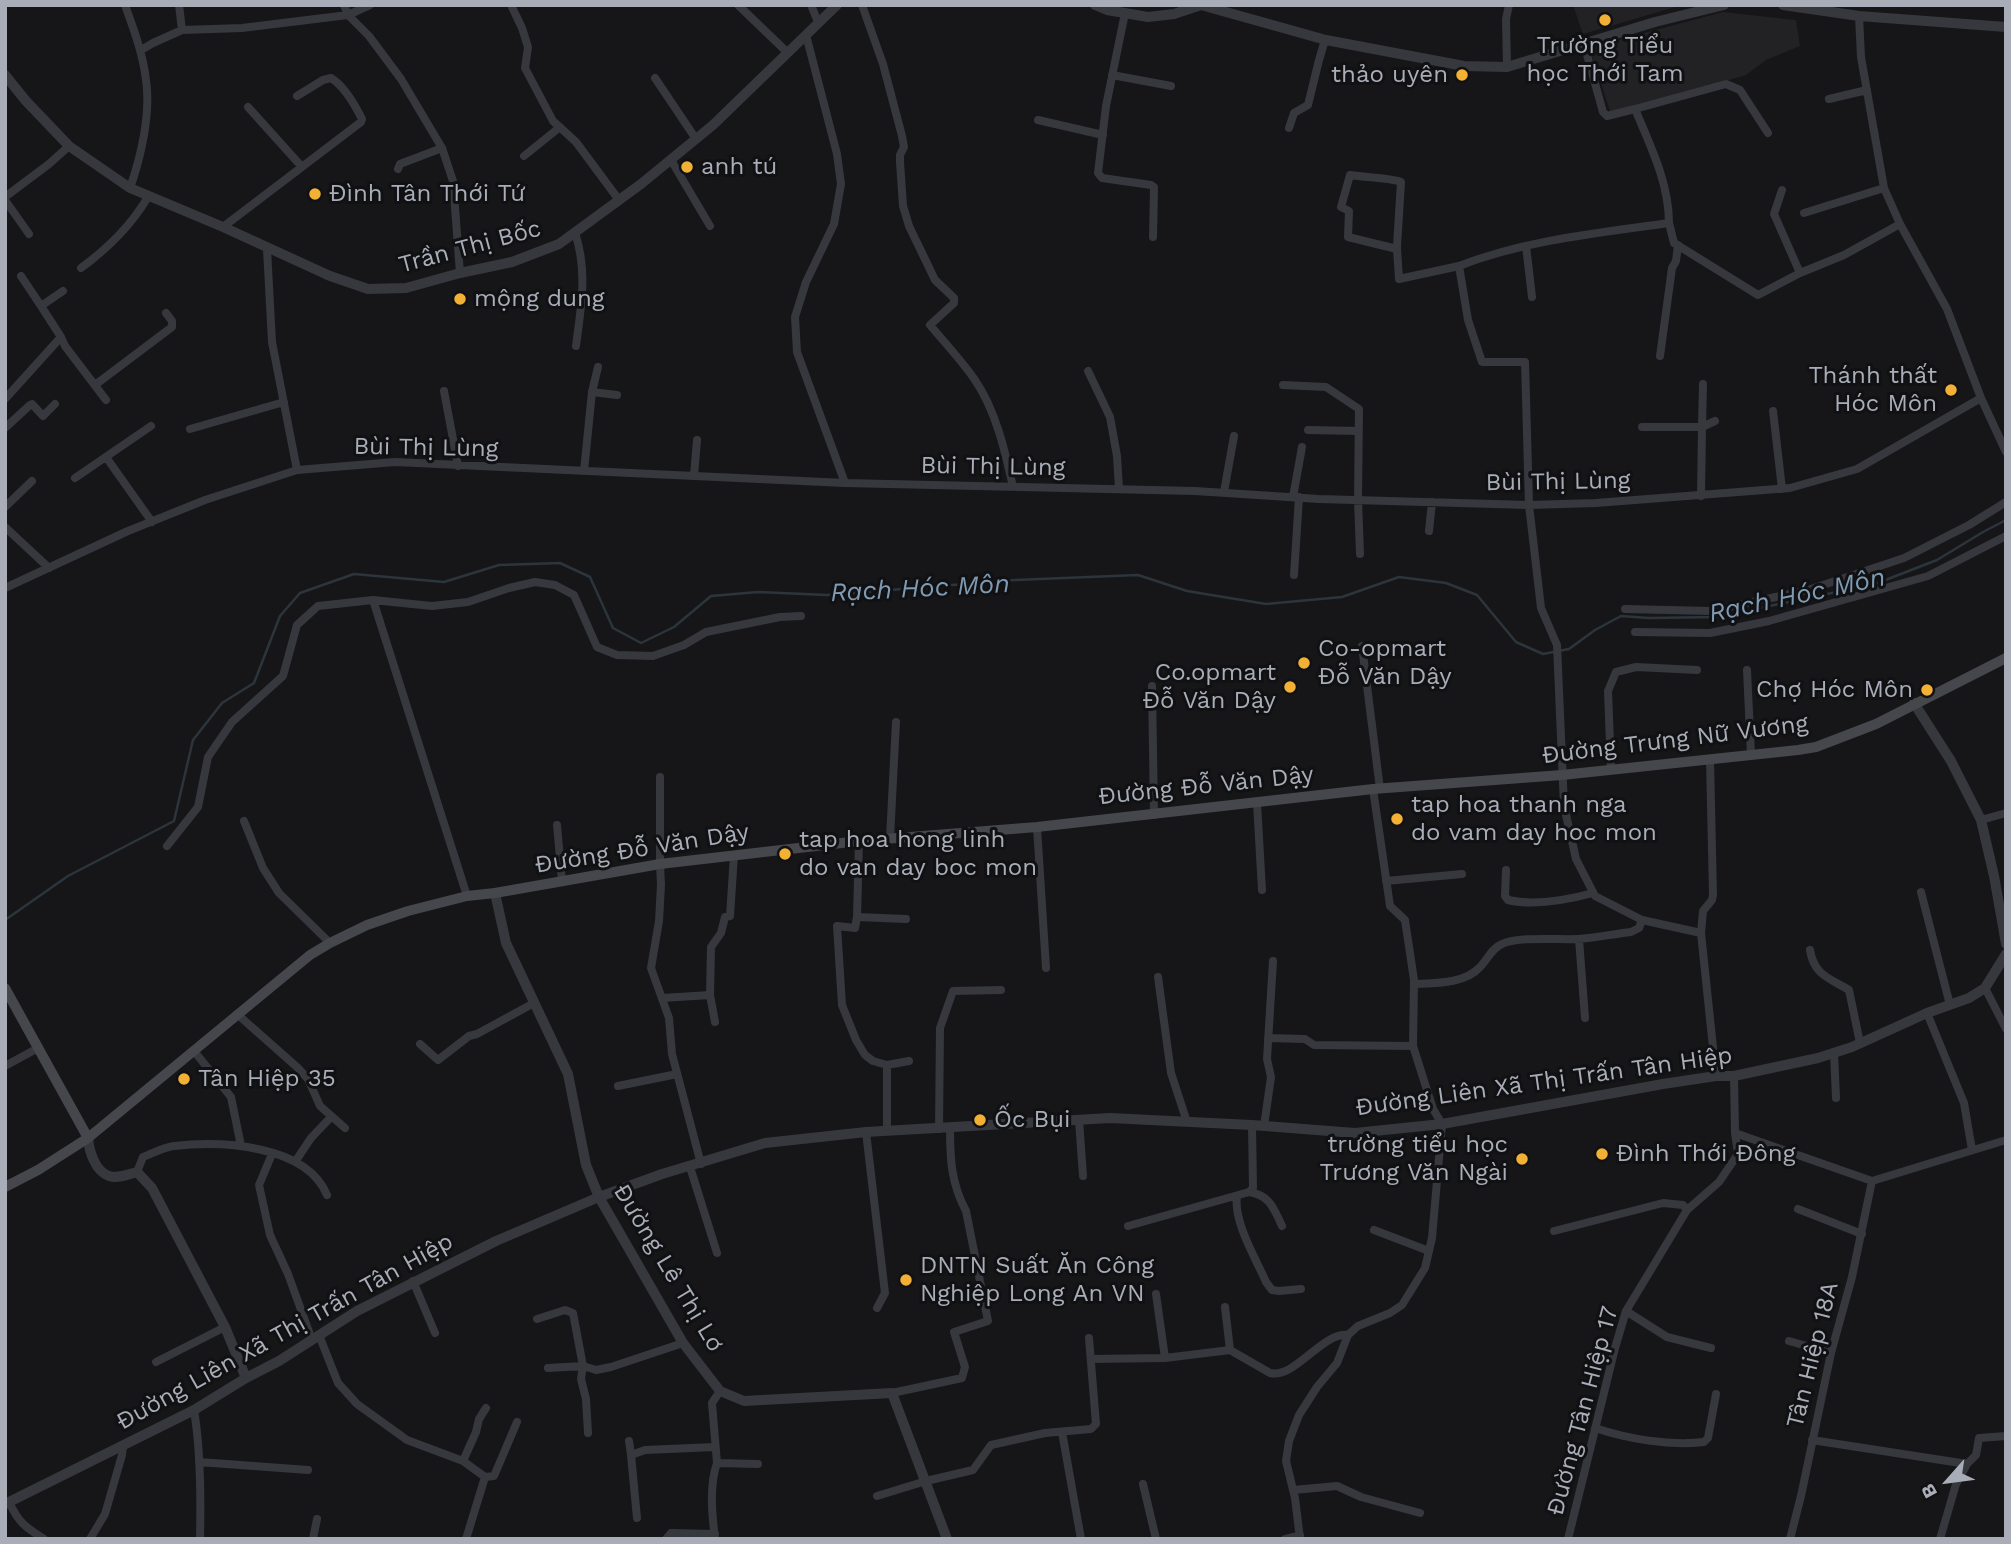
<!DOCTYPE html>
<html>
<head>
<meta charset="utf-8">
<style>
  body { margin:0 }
  #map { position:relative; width:2011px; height:1544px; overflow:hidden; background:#161618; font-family:"Work Sans",sans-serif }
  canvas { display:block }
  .frame { position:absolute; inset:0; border:7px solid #a8adb8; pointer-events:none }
  .north { position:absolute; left:1913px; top:1446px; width:70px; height:70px; -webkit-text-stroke:5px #111113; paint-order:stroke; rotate:242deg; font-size:19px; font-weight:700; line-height:28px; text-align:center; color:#a8adb8 }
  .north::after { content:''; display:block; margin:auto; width:24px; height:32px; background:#a8adb8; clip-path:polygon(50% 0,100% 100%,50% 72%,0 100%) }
</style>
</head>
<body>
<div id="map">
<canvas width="2011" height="1544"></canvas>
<div class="frame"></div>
<div class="north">B</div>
</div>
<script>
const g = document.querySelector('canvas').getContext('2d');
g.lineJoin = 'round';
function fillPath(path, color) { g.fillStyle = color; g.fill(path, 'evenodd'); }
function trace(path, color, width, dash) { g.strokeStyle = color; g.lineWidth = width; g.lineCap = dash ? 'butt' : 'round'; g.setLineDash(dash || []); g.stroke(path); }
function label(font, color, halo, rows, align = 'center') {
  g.font = font + ' "Work Sans",sans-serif'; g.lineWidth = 6; g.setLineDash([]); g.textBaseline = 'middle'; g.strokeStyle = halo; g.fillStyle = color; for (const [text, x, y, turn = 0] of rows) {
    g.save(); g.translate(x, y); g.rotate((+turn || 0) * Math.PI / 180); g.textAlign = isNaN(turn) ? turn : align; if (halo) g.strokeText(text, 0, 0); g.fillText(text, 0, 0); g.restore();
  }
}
fillPath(new Path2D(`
  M1573,5h109l-99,29z
  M1723,12l73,8 4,26 -34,14 -20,15 -131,38 -5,-2 -19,-58 1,-6z`), '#222225');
trace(new Path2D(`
  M5,920l63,-44 106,-55 19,-81 29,-37 32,-20 26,-67 20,-23 54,-19 90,8 55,-17 61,-2 30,14 23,51 28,15 33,-16 37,-31 47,-4 69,3 188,-15 123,-5 49,16 79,13 76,-7 57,-20 47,6 31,12 39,47 27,12 26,-5 26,-19 26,-14 28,2 68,-1 158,-33 62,-24 46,-28 23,-12`), '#2c353c', 2.5);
trace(new Path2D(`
  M125,5c9,25 18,49 21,75 5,33 -5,77 -16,108
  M179,5l3,25
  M344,5l4,10 21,21 32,43 41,69 11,33 7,92
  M511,5l11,23 6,19 -3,21 28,53 23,21 43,58
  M738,5l50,48
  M811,5l7,17
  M862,5l21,59 19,72 2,11 -4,8v7l3,44 6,20 26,54 19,18v5l-24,22c15,18 32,36 45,55 21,31 30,71 38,107
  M1125,13l-19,93 -8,67 4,5 49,7 3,2 -1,50
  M1859,16l2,41 23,131 16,36 47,85 34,89 25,54
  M806,35l31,119 4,30 -7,40 -28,58 -11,35 2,35 48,131
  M1584,44l19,68 4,4 28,-7c15,36 34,74 34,114 -71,10 -143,17 -210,43l9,54 14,42h43l4,143 12,103 16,37 7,161 12,53 19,37 47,24 59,13
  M141,50l12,-7 29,-13 60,-2 106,-13 22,-10
  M1507,67l-1,-48 3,-14
  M1112,75l59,11
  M655,78l41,61
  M1829,99l38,-9
  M248,107l54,60
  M1635,109l91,-25 14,6 28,43
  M1038,120l65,15
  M1289,128l5,-15 14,-8 11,-45 6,-20
  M524,156l36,-29
  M671,160l39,66
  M398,169l2,-5 42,-16
  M1782,190l-8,24 26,59
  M5,197l44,-33 20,-18
  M5,200l24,34
  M1804,213l80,-25
  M1669,223l5,20 84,52 42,-22 44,-18 56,-31
  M223,227l138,-105 1,-3c-7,-14 -18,-33 -31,-41l-8,2 -26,16
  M575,233c13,38 6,74 1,113
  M1526,246l6,51
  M267,249l5,93 25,128
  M1397,249l-49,-12 1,-26 -8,-4 9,-32c11,2 44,3 51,7l-4,64v3l2,30 60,-13
  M81,268c26,-19 51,-44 67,-71
  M21,276l20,30
  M61,337l4,9 41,54
  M1660,356l12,-88 4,-7 2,-16
  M1088,371l22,46 7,39 2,33
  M95,385l77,-58v-6l-6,-8
  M1283,385l43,2 33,22 -1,91 2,54
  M444,391l14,75
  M592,392l25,3
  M5,399l56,-62 -20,-31 22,-15
  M1773,411l9,78
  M1642,427h60l1,-43
  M5,428l25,-23 2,-1 11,12 12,-12
  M190,429l94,-27
  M1308,430l51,1
  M106,457l46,65
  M584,471l8,-79 6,-25
  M694,476l3,-36
  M75,478l76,-52
  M1224,492l10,-56
  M1701,496l1,-69 13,-6
  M1293,497l9,-50
  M5,507l27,-26
  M5,527l44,41
  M1429,531l3,-29
  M1294,575l5,-78
  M5,588l123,-57 77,-31 92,-30 98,-8 450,21 350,8 124,8 210,6 67,-2 194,-15 67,-19 124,-71
  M373,600l94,296
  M1625,609l86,2 97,-21 96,-32 65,-33 37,-23
  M1635,632l75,1 59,-12 159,-45 78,-40
  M1362,646l18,143
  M1747,670l4,85
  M1152,686l2,129
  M1710,759l3,136 -1,5 -9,11 -2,22 15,143
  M1611,770l-3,-79 8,-19 20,-5 61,3
  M660,777v87l1,21 -2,36 -8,47 18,50 3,36 29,110
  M1257,803l5,87
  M1981,820l25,-7
  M244,821l19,47 16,25 51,50
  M557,825l5,56
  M1037,827l9,141
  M890,838l6,-116
  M859,841l-2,76 -2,11 -18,-2 5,79 14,35 9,15 8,6 14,4
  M167,846l31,-39 10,-50 24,-35 51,-46 14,-51 21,-19 55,-6 59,6 36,-4 41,-14 26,-6 20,3 19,10 23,52 20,8 36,1 31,-11 22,-13 74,-15 21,-1
  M1506,870l-1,26 3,4c26,6 59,0 85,-7
  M1386,881l76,-7
  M1921,892l29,113
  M857,917l49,2
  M1579,939l6,79
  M1810,950c4,25 19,28 39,40l11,53
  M1158,977l13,96 16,49
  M1414,984c21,-1 51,0 66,-17 7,-7 12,-19 22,-23 17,-8 56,-4 76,-5 17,-1 36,-5 53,-7l8,-4 3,-8
  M1985,988l21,41
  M662,998l48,-3
  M1927,1013l37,90 8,47
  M237,1014l61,54 10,11 12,27 25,22
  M715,1022l-5,-27 1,-48 10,-14 4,-16 5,-1 4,-61
  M1268,1038l37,1 9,6 99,1
  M420,1044l18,16 31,-24 8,-2 57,-31
  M194,1051l37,46 10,49
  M1834,1052l2,46
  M5,1066l33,-18
  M618,1086l59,-12
  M1079,1120l4,56
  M1264,1126l7,-49 -4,-18 6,-98
  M939,1129l1,-101 13,-37 48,-1
  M887,1131v-66l22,-4
  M866,1132l19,161 -8,15
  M1735,1133l137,48 134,-41
  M272,1154l-13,31 11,50 18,39 24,66
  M295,1162l16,-24 20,-21
  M690,1167l27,86
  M137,1172l6,-15c9,-3 20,-10 31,-11 46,-5 132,-2 153,49
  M1249,1192c21,3 25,17 33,34
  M1237,1196c-4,25 19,63 29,86l6,8 7,1 22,-2
  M1798,1209l64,25
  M1128,1226l121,-34 4,-4 -1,-63
  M1374,1230l55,21
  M1554,1231l109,-28 20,2 4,5
  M413,1281l22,52
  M1626,1311l41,26 44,11
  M537,1319l28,-9 8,3 10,53 -2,13 5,20 2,34
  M319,1335l19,48 19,21 50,36 56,21 22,16 -19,62
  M1789,1341l42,12
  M1230,1350l40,23c25,6 52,-41 78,-38
  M1165,1358l65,-8 -5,-43
  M1091,1359l74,-1 -9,-64
  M156,1362l69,-35
  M548,1368l35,-2 13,4 15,-3 72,-24
  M720,1391l-8,12 5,60 41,1
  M892,1393l70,-15 3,-11 -11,-35 34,-11 -22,-110c-15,-28 -16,-52 -16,-83
  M194,1410c7,42 7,86 6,129
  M1595,1428c33,11 74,18 109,14l4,-4 8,-44
  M1062,1432l19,107
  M1812,1440l155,24
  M629,1441l2,14
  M463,1461l13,-29 3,-13 7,-11
  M199,1462l109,8
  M485,1477l9,-1 23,-54
  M1143,1484l13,55
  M1293,1490l44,-4 24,11 59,16
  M877,1496l49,-15 47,-11 18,-25 54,-12 46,-4 5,-5 -7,-86
  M9,1502c10,21 16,25 35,37
  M637,1518l-6,-63 14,-5 69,-3
  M90,1539l15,-25 17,-59 1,-9
  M313,1539l4,-20
  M666,1539l5,-6 44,1
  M715,1539c-3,-24 -6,-53 2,-76
  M1285,1539l15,-4
  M1300,1539l-5,-41 -9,-37 3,-20 10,-26 18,-28 20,-24 11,-28 10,-9 32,-13 12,-8 23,-37 7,-30 10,-114 -9,-15 -20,-63 1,-66 -9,-60 -15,-14 -17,-117
  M1568,1539l47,-191 11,-37 61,-101 32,-28 19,-28 -3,-21 -1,-57
  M1790,1539l11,-43 30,-143 21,-76 20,-96
  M1940,1539l16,-55 11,-20 9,-9 3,-17 27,-2`), '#37383d', 8);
trace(new Path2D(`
  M1095,5l12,5 41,7 26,-3 27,-9 125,35 138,26 43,1 148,-45 69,-17
  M1783,5l76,11 147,11
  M5,75l21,26 43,45 61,42 93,39 107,49 38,13 38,-1 54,-15 52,-11 47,-18 82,-60 72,-59 124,-120
  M1914,703l37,58 30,59 13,56 12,68
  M495,893l11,50 62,131 18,91 13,32 84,146 37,48 24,10 148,-8 55,146
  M88,1138c1,13 7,33 21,38 9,3 20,-2 28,-4l15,16 73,139 21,51
  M5,1504l189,-94 52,-32 33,-17 78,-50 139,-70 103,-44 63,-23 103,-31 101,-11 244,-14 142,7 103,8 87,-9 221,-40 53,-8h18l84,-18 34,-11 75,-34 42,-15 16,-10 21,-34`), '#37383d', 10);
trace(new Path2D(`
  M5,988l83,150
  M5,1187l33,-17 50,-32 222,-183 20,-12 37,-18 41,-14 59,-15 28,-3 165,-29 199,-23 178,-14 336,-38 189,-14 236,-25 18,-3 60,-23 130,-66`), '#45474d', 10);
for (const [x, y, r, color] of [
  [1605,20,7,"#f2b134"],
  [1462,75,7,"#f2b134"],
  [687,167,7,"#f2b134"],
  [315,194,7,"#f2b134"],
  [460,299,7,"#f2b134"],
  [1951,390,7,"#f2b134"],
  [1304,663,7,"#f2b134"],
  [1290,687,7,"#f2b134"],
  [1927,690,7,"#f2b134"],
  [1397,819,7,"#f2b134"],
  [785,854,7,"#f2b134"],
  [184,1079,7,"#f2b134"],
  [980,1120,7,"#f2b134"],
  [1602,1154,7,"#f2b134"],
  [1522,1159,7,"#f2b134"],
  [906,1280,7,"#f2b134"]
]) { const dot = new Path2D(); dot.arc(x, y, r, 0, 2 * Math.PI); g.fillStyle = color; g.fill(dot); trace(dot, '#111113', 2.5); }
label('24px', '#a8adb8', '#111113', [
  ["Trường Tiểu",1605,46,"center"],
  ["học Thới Tam",1605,74,"center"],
  ["thảo uyên",1448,75,"right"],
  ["anh tú",701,167],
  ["Đình Tân Thới Tứ",329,194],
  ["mộng dung",474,299],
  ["Thánh thất",1937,376,"right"],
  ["Hóc Môn",1937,404,"right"],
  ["Co-opmart",1318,649],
  ["Đỗ Văn Dậy",1318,677],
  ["Co.opmart",1276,673,"right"],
  ["Đỗ Văn Dậy",1276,701,"right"],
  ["Chợ Hóc Môn",1913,690,"right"],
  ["tap hoa thanh nga",1411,805],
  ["do vam day hoc mon",1411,833],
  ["tap hoa hong linh",799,840],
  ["do van day boc mon",799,868],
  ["Tân Hiệp 35",198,1079],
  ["Ốc Bụi",994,1120],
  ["trường tiểu học",1508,1145,"right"],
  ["Trương Văn Ngài",1508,1173,"right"],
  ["Đình Thới Đông",1616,1154],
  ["DNTN Suất Ăn Công",920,1266],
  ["Nghiệp Long An VN",920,1294]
], 'left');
label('24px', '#a8adb8', '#111113', [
  ["Trần Thị Bốc",470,247,-15],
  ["Bùi Thị Lùng",426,448,1],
  ["Bùi Thị Lùng",993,467,1],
  ["Bùi Thị Lùng",1558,482,-1],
  ["Đường Trưng Nữ Vương",1675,740,-7],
  ["Đường Đỗ Văn Dậy",1206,786,-6],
  ["Đường Đỗ Văn Dậy",642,849,-9],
  ["Đường Liên Xã Thị Trấn Tân Hiệp",1544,1082,-8],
  ["Đường Lê Thị Lơ",668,1268,59],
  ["Đường Liên Xã Thị Trấn Tân Hiệp",285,1332,-29],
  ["Tân Hiệp 18A",1813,1355,-76],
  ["Đường Tân Hiệp 17",1583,1411,-75]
]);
label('italic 26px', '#7f9bb3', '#111113', [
  ["Rạch Hóc Môn",920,589,-3],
  ["Rạch Hóc Môn",1797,596,-12]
]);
</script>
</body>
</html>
